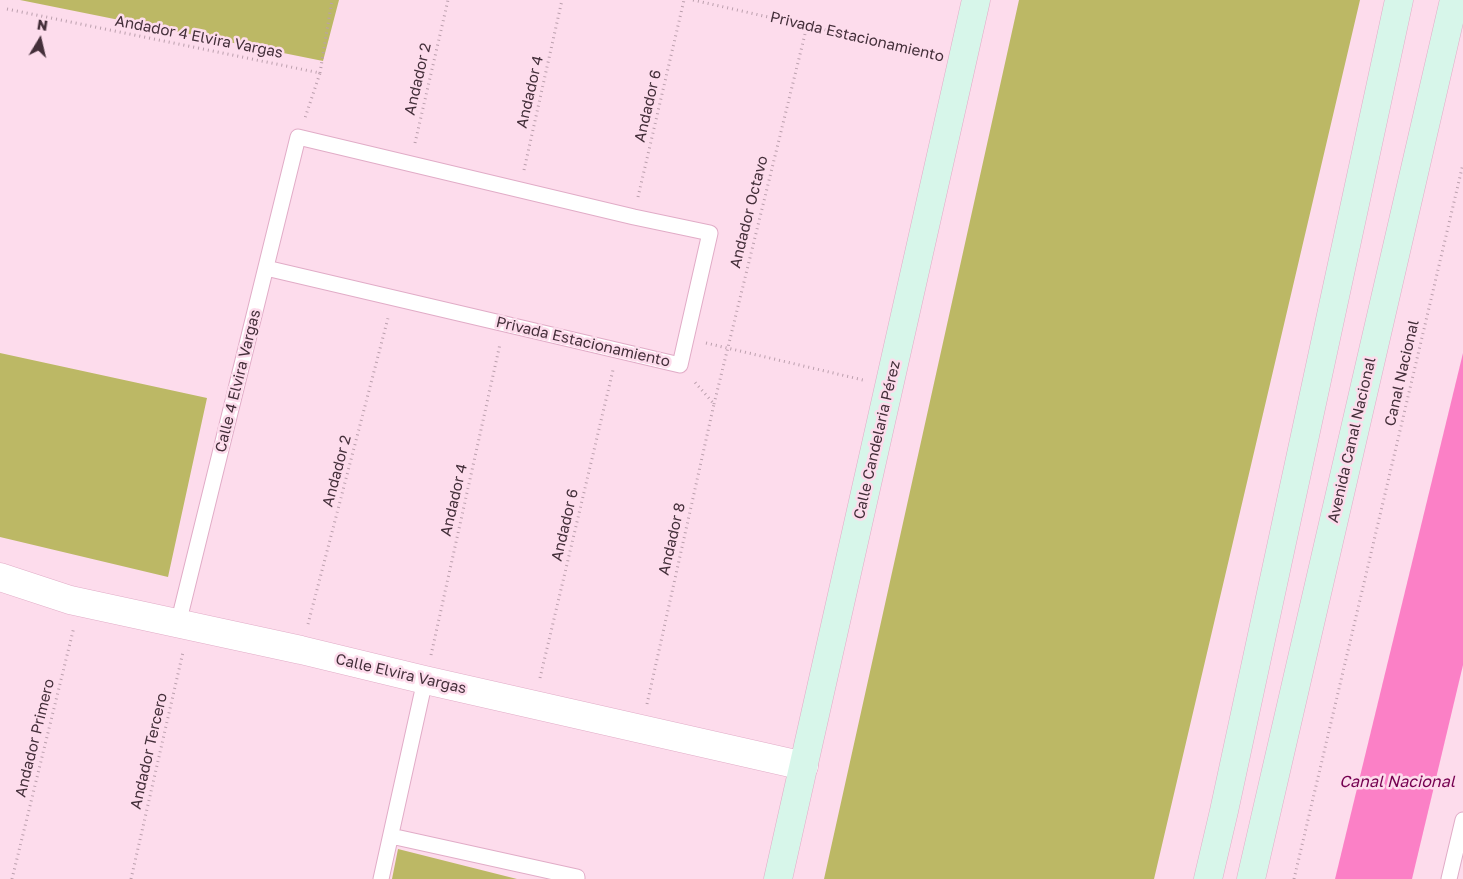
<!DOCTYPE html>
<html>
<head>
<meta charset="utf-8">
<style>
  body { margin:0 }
  #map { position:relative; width:1463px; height:879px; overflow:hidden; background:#fddcec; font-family:"Golos Text",sans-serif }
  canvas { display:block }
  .north { position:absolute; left:15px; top:15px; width:50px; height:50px; -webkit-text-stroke:4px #fddcec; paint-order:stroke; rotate:9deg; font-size:14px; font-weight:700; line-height:20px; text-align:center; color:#442f3a }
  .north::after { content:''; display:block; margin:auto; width:18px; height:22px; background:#442f3a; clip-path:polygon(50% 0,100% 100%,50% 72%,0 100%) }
</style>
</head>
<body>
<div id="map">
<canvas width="1463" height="879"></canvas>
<div class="north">N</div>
</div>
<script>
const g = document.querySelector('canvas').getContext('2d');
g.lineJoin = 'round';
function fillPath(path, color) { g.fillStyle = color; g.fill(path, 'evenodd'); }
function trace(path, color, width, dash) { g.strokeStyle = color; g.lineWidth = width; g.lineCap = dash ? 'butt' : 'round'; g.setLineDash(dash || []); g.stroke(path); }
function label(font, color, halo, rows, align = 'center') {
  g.font = font + ' "Golos Text",sans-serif'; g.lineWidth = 5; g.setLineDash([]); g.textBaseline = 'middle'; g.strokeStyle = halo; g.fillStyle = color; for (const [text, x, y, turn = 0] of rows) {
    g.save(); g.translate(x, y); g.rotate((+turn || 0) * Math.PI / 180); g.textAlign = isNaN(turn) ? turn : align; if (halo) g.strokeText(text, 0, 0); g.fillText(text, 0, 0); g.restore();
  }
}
fillPath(new Path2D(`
  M20,0h319l-16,61z
  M1019,0h341l-206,879h-330z
  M0,353l207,45 -39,179 -168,-40z
  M398,849l119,30h-125z`), '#bcb865');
fillPath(new Path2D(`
  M1463,353v312l-51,214h-77z`), '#fb80c6');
const lane = new Path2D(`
  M178,624l120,-487 336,80 76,16 -30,132 -414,-97
  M391,836l186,41v2
  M381,879l44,-199
  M1449,879l14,-59`);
const street = new Path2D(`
  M0,577l70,23 231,50 124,30 379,86`);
const secondary = new Path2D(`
  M778,879l198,-879
  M1208,879l16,-68 175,-811
  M1251,879l203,-879`);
trace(lane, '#e1acc7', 17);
trace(street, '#e1acc7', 29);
trace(secondary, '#e1acc7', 29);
trace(new Path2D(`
  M693,0l243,55
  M7,9l313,64 -15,45
  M320,73l12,-73
  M415,143l33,-143
  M524,170l38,-170
  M638,197l46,-197
  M706,343l157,37
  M714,404l93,-378
  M308,624l80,-306
  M431,655l69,-311
  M540,678l73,-308
  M647,704l67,-300 -21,-24
  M12,879l62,-252
  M131,879l52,-227
  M1294,879l169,-715`), '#bb9fad', 3, [1, 4]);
trace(lane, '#fff', 15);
trace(street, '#fff', 28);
trace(secondary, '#d7f6ea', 28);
label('15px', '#442f3a', '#fddcec', [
  ["Andador 4 Elvira Vargas",199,37,11],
  ["Privada Estacionamiento",857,37,13],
  ["Andador 2",418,79,-77],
  ["Andador 4",530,92,-77],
  ["Andador 6",648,106,-77],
  ["Andador Octavo",749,212,-76],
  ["Privada Estacionamiento",583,342,13],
  ["Canal Nacional",1402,373,-77],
  ["Calle 4 Elvira Vargas",238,381,-76],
  ["Calle Candelaria Pérez",877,440,-77],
  ["Avenida Canal Nacional",1352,440,-77],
  ["Andador 2",337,471,-75],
  ["Andador 4",454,500,-77],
  ["Andador 6",565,525,-77],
  ["Andador 8",672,539,-77],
  ["Calle Elvira Vargas",401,674,13],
  ["Andador Primero",35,738,-76],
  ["Andador Tercero",149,751,-77]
]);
label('italic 16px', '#750050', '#fddcec', [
  ["Canal Nacional",1397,782]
]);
</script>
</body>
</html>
